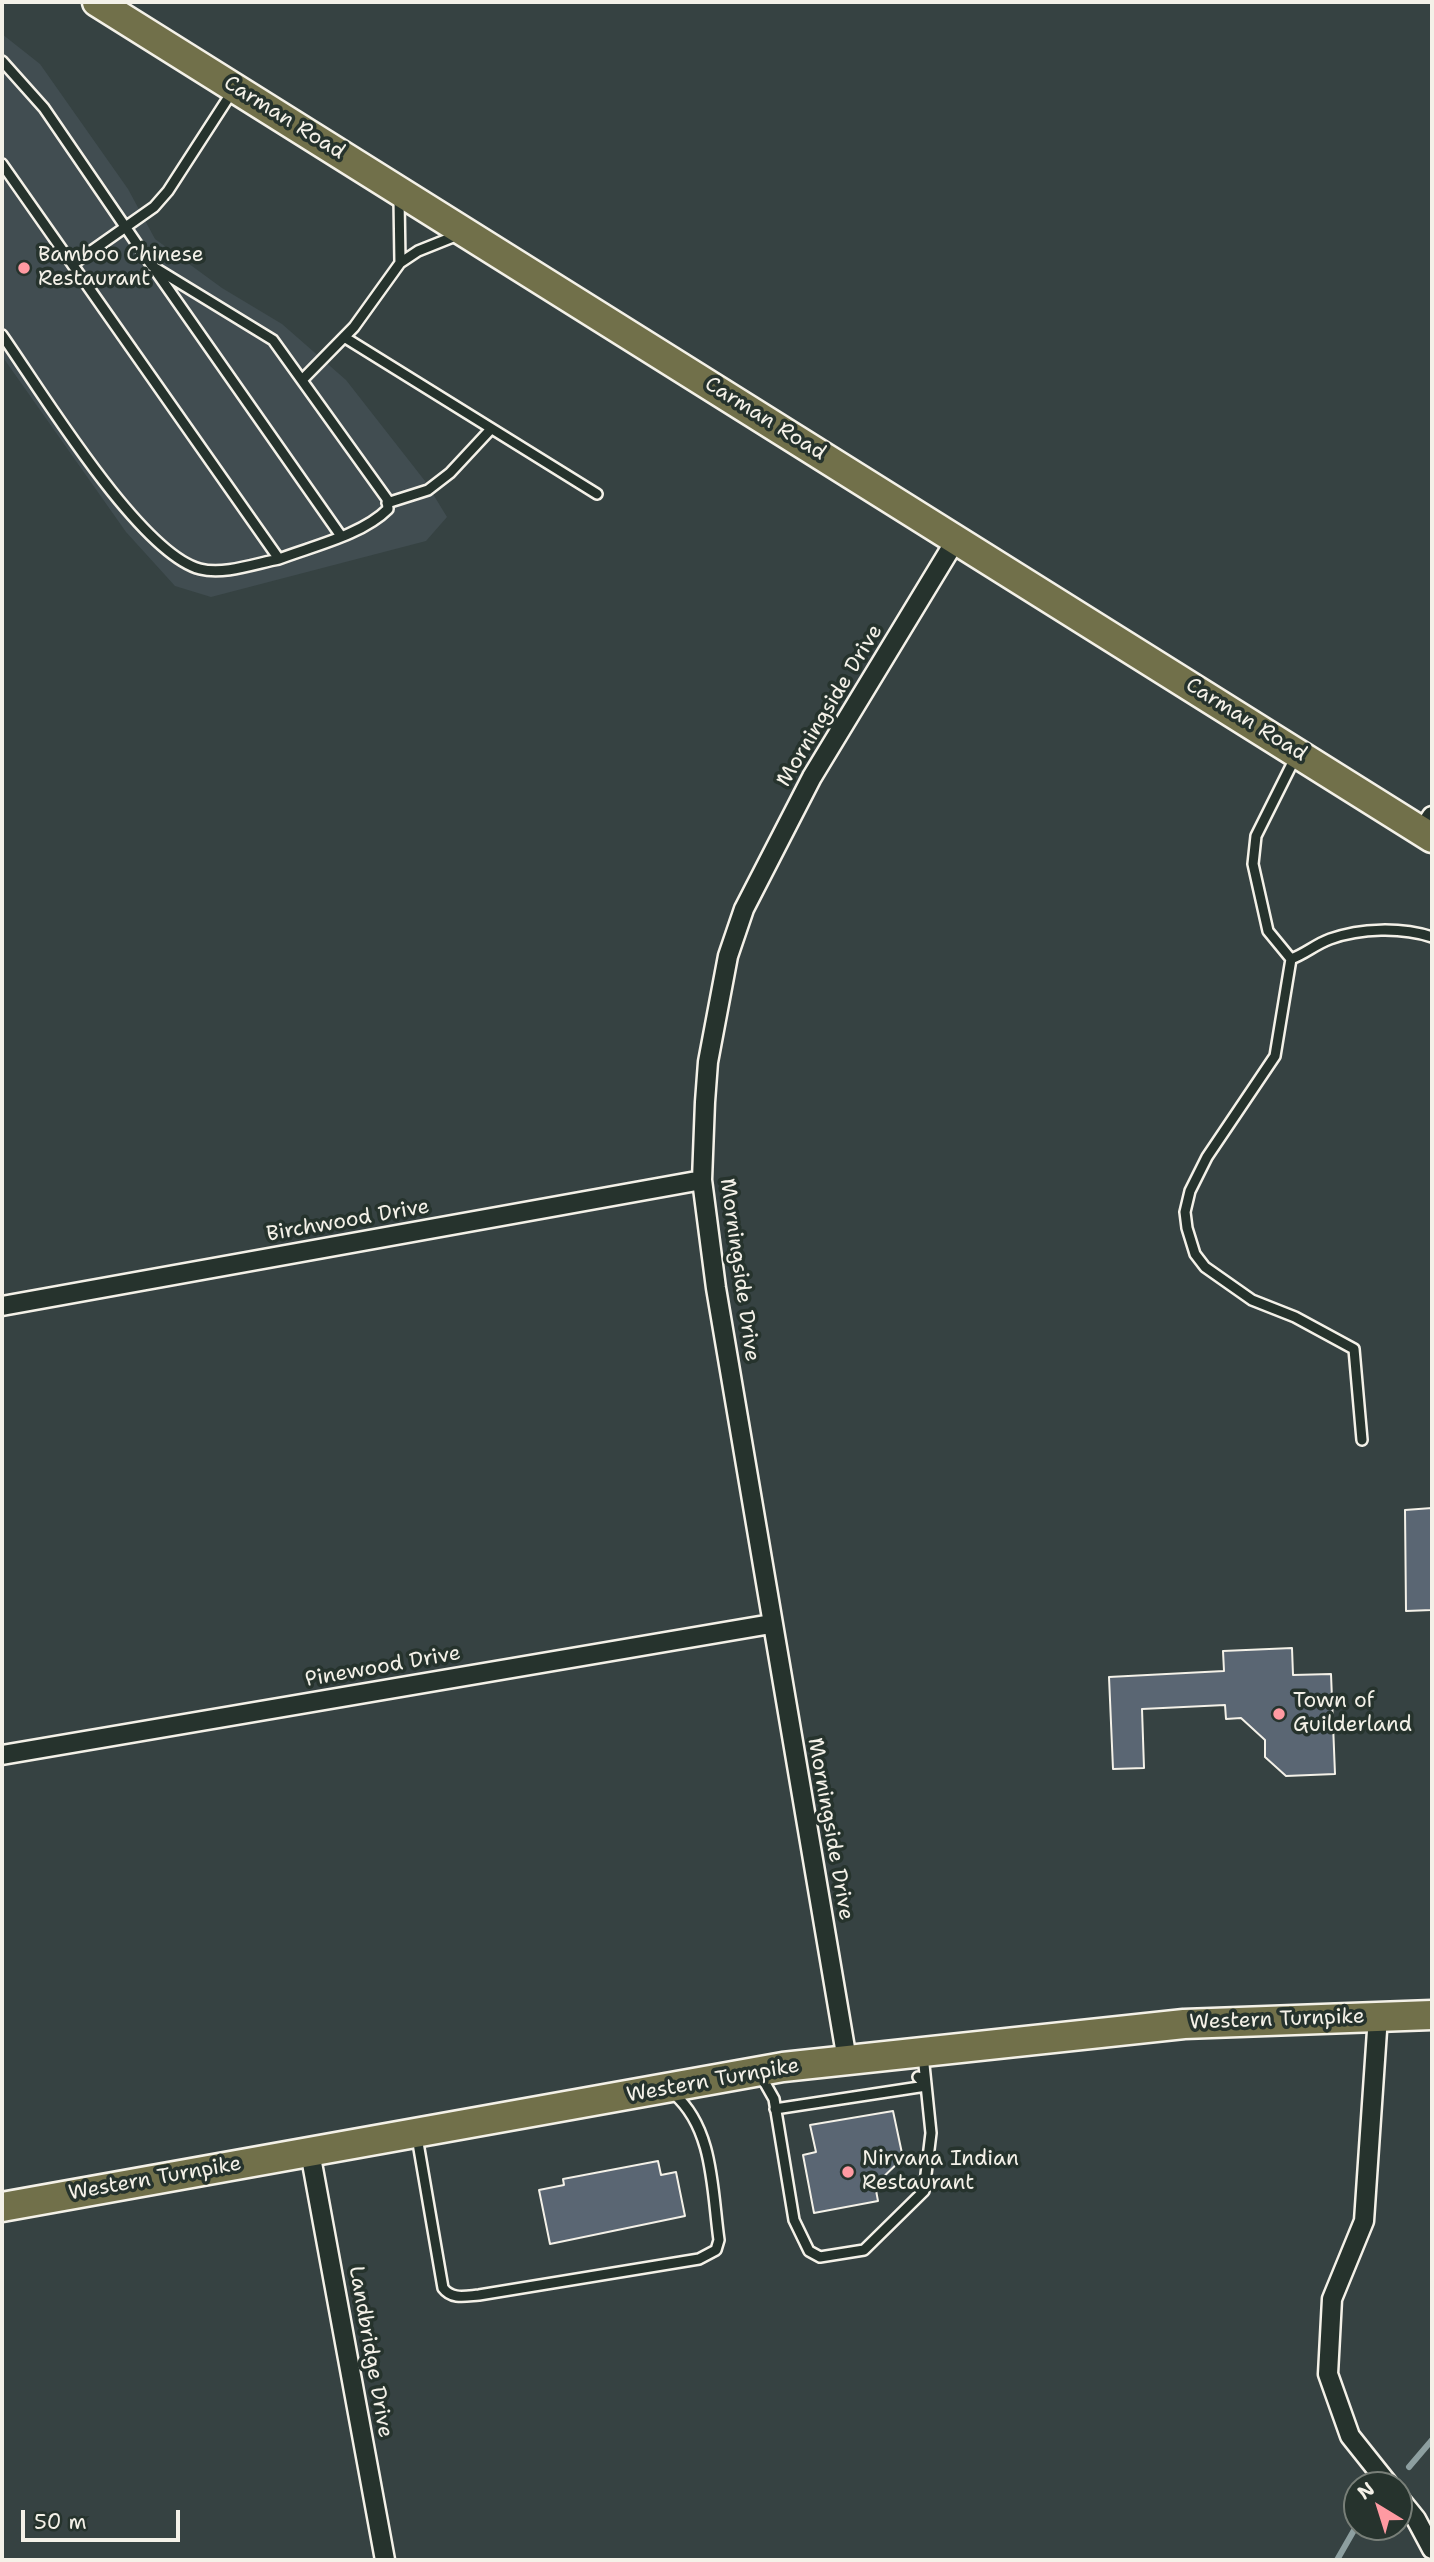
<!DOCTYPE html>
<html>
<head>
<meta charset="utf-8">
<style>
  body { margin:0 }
  #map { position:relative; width:1434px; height:2562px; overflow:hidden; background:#364242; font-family:"Shantell Sans",sans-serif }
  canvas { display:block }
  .frame { position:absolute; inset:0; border:4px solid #f4f1e8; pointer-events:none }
  .north { position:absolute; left:1343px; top:2471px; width:70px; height:70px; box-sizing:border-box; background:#26332d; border:2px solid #787f78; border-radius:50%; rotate:322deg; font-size:19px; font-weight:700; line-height:28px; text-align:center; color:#f4f1e8 }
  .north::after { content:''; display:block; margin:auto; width:24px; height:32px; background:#ff9aa2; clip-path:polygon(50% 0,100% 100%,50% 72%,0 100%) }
  .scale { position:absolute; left:21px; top:2510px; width:159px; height:32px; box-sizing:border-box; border:4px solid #f4f1e8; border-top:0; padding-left:9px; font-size:21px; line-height:24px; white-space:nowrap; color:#f4f1e8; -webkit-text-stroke:5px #26332d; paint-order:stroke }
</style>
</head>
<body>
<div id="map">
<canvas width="1434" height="2562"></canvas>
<div class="frame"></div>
<div class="north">N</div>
<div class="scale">50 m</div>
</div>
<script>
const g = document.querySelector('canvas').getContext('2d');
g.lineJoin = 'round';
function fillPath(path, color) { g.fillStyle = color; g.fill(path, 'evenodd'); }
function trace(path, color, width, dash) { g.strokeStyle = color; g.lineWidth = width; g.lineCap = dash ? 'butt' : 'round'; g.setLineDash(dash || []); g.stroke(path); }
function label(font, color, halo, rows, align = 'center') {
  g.font = font + ' "Shantell Sans",sans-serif'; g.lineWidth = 7; g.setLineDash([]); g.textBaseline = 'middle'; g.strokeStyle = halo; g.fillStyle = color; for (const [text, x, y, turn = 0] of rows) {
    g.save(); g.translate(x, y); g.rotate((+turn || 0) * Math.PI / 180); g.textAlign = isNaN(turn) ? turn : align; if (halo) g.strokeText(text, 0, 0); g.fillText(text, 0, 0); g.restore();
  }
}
fillPath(new Path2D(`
  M2,34l38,30 88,125 27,50 67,49 60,36 64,56 79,101 22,36 -21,24 -215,56 -36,-11 -49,-54 -124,-176z`), '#414d51');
trace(new Path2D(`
  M1409,2467l23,-27
  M1337,2560l20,-35`), '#8d9fa0', 6);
const building = new Path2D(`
  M1432,1508v102l-26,1 -1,-101z
  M1292,1648l1,27 38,-1 4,100 -49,2 -21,-19v-17l-24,-22 -15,1 -1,-14 -83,4 2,59 -31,1 -4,-92 115,-6 -1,-20z
  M893,2111l10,47 -28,27 3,16 -64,12 -11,-58 13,-3 -6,-27z
  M658,2161l3,14 15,-3 9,44 -135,28 -11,-54 25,-5 -1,-6z`);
fillPath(building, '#5a6673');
trace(building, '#f4f1e8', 2);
const lane = new Path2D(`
  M2,61l42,47 108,158 121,74 114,159 1,10c-26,26 -75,37 -109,50l-277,-395
  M400,263l18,-12 40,-16
  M73,264l81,-57 14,-16 64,-99
  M155,270l186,266
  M2,335c38,54 137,218 198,234 24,6 54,-5 79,-10
  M344,337l253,157
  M302,380l52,-53 46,-64 -1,-65
  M387,503l41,-13 22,-17 41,-44
  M1295,758l-39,78 -3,28 15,67 23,28c14,-5 25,-15 39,-20 31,-11 71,-12 102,-2
  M1291,959l-16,97 -68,101 -17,34 -5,21 2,16 8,26 10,13 47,33 43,17 59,32 8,91
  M761,2076l13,23 20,121 15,31 11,6 44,-7 60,-59 7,-58 -8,-78
  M775,2109l151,-23 -8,-9
  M417,2137l26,151c9,12 23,8 36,7l220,-36 17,-9 3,-10c-7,-49 -5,-111 -45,-146`);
const street = new Path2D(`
  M1422,831l10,-15
  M2,1306l700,-126
  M2,1755l769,-131
  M1378,2016l-14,205 -32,78 -4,75 22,62 39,49
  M847,2060l-131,-772 -14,-108 3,-78 3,-40 20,-106 16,-47 68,-132 145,-239
  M310,2152l75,408
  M1399,2498l17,21 16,30`);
const primary = new Path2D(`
  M97,2l1335,836
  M2,2207l781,-140 401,-43 248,-9`);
trace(lane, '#f4f1e8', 14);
trace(street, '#f4f1e8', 23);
trace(primary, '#f4f1e8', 33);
trace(lane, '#26332d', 9);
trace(street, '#26332d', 18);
trace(primary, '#71704a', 28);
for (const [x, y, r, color] of [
  [24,268,7,"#ff9aa2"],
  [1279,1714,7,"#ff9aa2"],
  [848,2172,7,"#ff9aa2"]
]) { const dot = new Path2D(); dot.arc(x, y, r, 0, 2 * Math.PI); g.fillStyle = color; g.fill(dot); trace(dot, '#26332d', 2.5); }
label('21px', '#f4f1e8', '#26332d', [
  ["Carman Road",284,118,32],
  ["Carman Road",765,419,32],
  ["Morningside Drive",830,706,-59],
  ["Carman Road",1246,720,32],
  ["Birchwood Drive",348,1221,-10],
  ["Morningside Drive",739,1270,82],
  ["Pinewood Drive",383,1667,-10],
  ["Morningside Drive",830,1829,80],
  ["Western Turnpike",1277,2020,-2],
  ["Western Turnpike",713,2081,-10],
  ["Western Turnpike",155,2179,-10],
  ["Landbridge Drive",370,2352,80]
]);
label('21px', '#f4f1e8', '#26332d', [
  ["Bamboo Chinese",38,256],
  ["Restaurant",38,280],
  ["Town of",1293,1702],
  ["Guilderland",1293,1726],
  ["Nirvana Indian",862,2160],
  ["Restaurant",862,2184]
], 'left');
</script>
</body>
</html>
